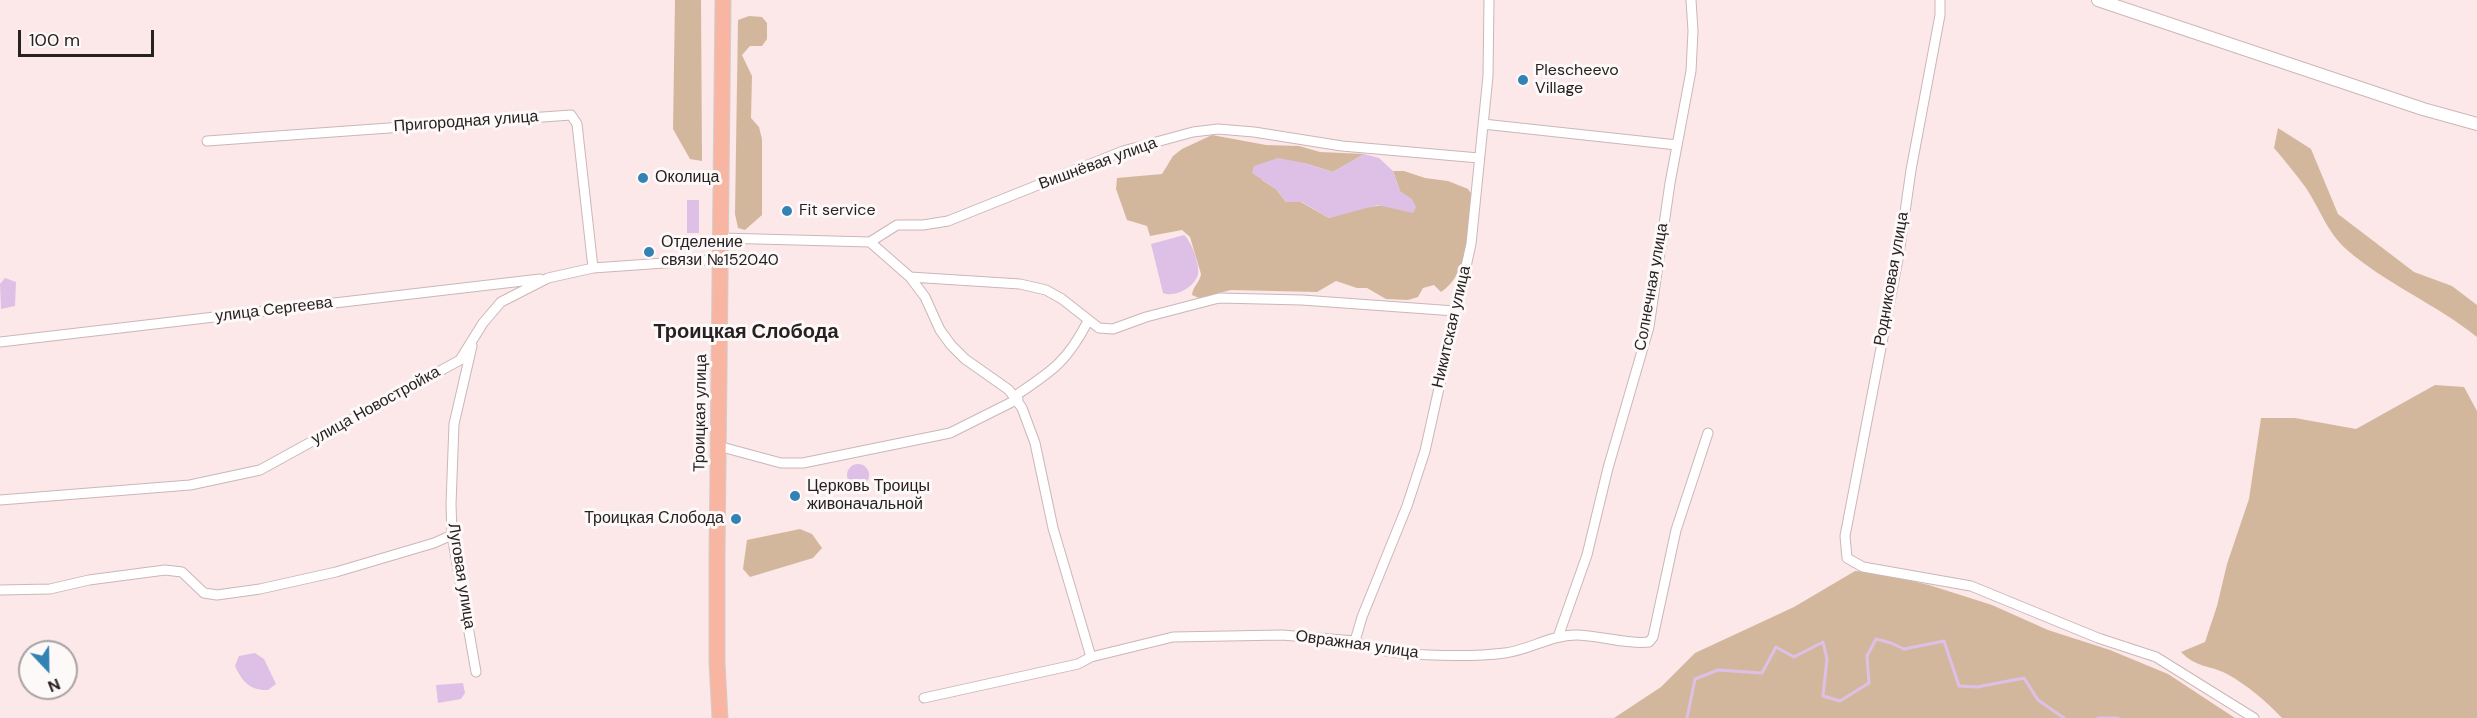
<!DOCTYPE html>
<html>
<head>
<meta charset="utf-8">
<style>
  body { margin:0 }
  #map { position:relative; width:2477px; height:718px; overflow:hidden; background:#fce7e9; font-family:"DM Sans",sans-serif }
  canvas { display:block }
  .north { position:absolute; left:18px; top:640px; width:60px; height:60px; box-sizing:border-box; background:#fdf9f9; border:2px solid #a8a3a3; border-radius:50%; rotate:158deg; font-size:16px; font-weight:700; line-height:24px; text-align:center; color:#282122 }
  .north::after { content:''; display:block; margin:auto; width:21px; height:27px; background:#3283b4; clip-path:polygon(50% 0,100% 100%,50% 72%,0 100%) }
  .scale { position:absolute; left:18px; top:30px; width:136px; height:27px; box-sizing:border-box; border:3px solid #282122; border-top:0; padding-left:8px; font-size:18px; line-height:21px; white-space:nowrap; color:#282122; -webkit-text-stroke:4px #fdf9f9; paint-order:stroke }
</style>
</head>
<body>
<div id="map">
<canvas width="2477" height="718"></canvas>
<div class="north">N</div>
<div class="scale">100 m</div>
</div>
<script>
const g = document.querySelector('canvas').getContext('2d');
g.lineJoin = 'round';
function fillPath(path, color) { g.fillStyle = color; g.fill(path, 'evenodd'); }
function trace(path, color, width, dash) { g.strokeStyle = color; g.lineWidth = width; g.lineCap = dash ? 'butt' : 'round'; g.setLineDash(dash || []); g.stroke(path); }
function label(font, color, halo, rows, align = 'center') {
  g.font = font + ' "DM Sans",sans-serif'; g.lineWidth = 6; g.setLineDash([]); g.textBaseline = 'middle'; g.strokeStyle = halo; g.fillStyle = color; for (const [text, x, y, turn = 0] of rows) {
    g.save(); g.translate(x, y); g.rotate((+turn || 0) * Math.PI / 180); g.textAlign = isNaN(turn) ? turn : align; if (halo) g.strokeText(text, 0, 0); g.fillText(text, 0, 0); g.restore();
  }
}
fillPath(new Path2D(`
  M675,0h26l1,161 -12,-2 -17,-30z
  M749,16l13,1 5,6v16l-5,7h-12l-8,9 10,21 -1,42 8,9 3,12v76l-17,15 -7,-2 -3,-14 3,-194z
  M2278,128l33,21 27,65 76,58 38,14 25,19v32c-41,-33 -91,-53 -131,-88 -19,-17 -26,-40 -40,-61 -10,-14 -21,-27 -32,-40z
  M1212,135l54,10 33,1 21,6 44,2 -31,18 -29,-9 -42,17 14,9 10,13h15l28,16 27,-9 27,-4 17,-14 -7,-20h11l21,7 23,3 20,8 5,7c-5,31 -3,77 -32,96l-7,-7 -11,3 -5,9 -10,3 -22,-1 -19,-11h-10l-21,-7 -19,11 -86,-2 -32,8 -7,-3c1,-9 8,-13 9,-21l-11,-37 -8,-7 -32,6 -3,-10 -20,-6 -11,-31 1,-11 45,-4 11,-18 9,-7z
  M2435,385l29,2 13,24v307h-195c-16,-17 -35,-33 -55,-44 -19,-10 -29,-5 -46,-22l24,-10 12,-36 10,-42 22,-65 12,-81h34l61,11z
  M800,529l12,5 10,14 -9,10 -63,19 -7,-8 4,-29z
  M1855,571l19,1 55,13 63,20 56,25 62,20 58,24 67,44h-621l47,-31 34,-34 99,-46z`), '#d3b79d');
fillPath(new Path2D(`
  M1364,154l15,4 14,13 7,20 12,8 4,8 -3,6 -35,-8 -49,13 -27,-16h-16l-10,-13 -24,-16 2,-7 24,-8 26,5 29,9z
  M687,200h12v33h-12z
  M1184,235c7,5 16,30 14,39 -3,13 -23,24 -35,19l-12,-49z
  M5,278l11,4 -1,24 -14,3 -1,-25z
  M847 475a11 11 0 1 1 22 0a11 11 0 1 1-22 0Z
  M255,653l9,6 12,25 -8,6c-18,1 -26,-9 -33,-24l4,-10z
  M463,683l2,10 -4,6 -23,4 -2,-18z`), '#dec0e7');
trace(new Path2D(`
  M1687,718l8,-39 23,-9 44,3 14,-26 18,10 29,-15 4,17 -4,37 17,5 29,-18 -2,-27 9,-17 15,4 13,6 40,-8 15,45 18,1 47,-9 14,22 26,18
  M2098,718h20`), '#dec0e7', 3);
const minor = new Path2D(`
  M1940,0v15l-29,155 -12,84 -54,282 2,22 16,9 108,19 127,52 58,19 98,61
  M1483,124l194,21
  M207,141l364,-26 6,9 16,144
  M721,238l149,4 40,35 15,20 15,33 11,15 14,14 44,31 13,18 13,35 18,85 38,129
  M870,242l27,-17h26l25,-4 175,-70 70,-19 25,-3 36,3 88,14 137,12
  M910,277l110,7 26,6 16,9 37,29 14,1 33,-12 73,-19 83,2 153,11
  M0,342l540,-63
  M472,346l-18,78 -3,80 1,31 24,137
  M1015,396c37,-25 52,-34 73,-75
  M718,446l63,17h22l147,-30 68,-34
  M0,500l190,-15 70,-15 200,-110 23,-37 18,-21 47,-24 45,-10 128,-9
  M0,590l50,-1 39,-9 76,-10 17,2 22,21 13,2 43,-6 76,-17 98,-29 18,-8
  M1558,637l29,-82 21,-87 41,-141 21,-144 21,-112 2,-40 -2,-31
  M1355,641l7,-24 45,-111 18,-55 46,-207 17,-168 1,-76
  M924,698l154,-34 13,-7 82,-20 109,-2 73,6c24,17 118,16 150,12 24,-3 46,-18 71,-18 22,0 53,10 73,7l4,-5 23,-107 32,-97`);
const tertiary = new Path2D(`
  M2098,0l325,109 54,15`);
const primary = new Path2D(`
  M720,718l-3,-56v-104l6,-558`);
trace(minor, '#cbb6b8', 11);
trace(tertiary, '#cbb6b8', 14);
trace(primary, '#d0cece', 17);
trace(minor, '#fff', 9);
trace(tertiary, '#fff', 12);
trace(primary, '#f8b6a2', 15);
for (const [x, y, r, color] of [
  [1523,80,6,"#3283b4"],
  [643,178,6,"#3283b4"],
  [787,211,6,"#3283b4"],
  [649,252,6,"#3283b4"],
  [795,496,6,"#3283b4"],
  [736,519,6,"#3283b4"]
]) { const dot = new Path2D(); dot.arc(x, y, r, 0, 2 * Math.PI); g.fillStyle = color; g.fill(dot); trace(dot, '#fdf9f9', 2); }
label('16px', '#282122', '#fdf9f9', [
  ["Plescheevo",1535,71],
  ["Village",1535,89],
  ["Околица",655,178],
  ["Fit service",799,211],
  ["Отделение",661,243],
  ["связи №152040",661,261],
  ["Церковь Троицы",807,487],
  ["живоначальной",807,505],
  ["Троицкая Слобода",724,519,"right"]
], 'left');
label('16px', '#282122', '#fdf9f9', [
  ["Пригородная улица",466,122,-4],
  ["Вишнёвая улица",1098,164,-20],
  ["Родниковая улица",1892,279,-80],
  ["Солнечная улица",1652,287,-80],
  ["улица Сергеева",274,310,-7],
  ["Никитская улица",1452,327,-77],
  ["улица Новостройка",376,406,-29],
  ["Троицкая улица",701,413,-89],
  ["Луговая улица",461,576,81],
  ["Овражная улица",1357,645,8]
]);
label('bold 20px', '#282122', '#fdf9f9', [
  ["Троицкая Слобода",746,333]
]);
</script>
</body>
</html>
